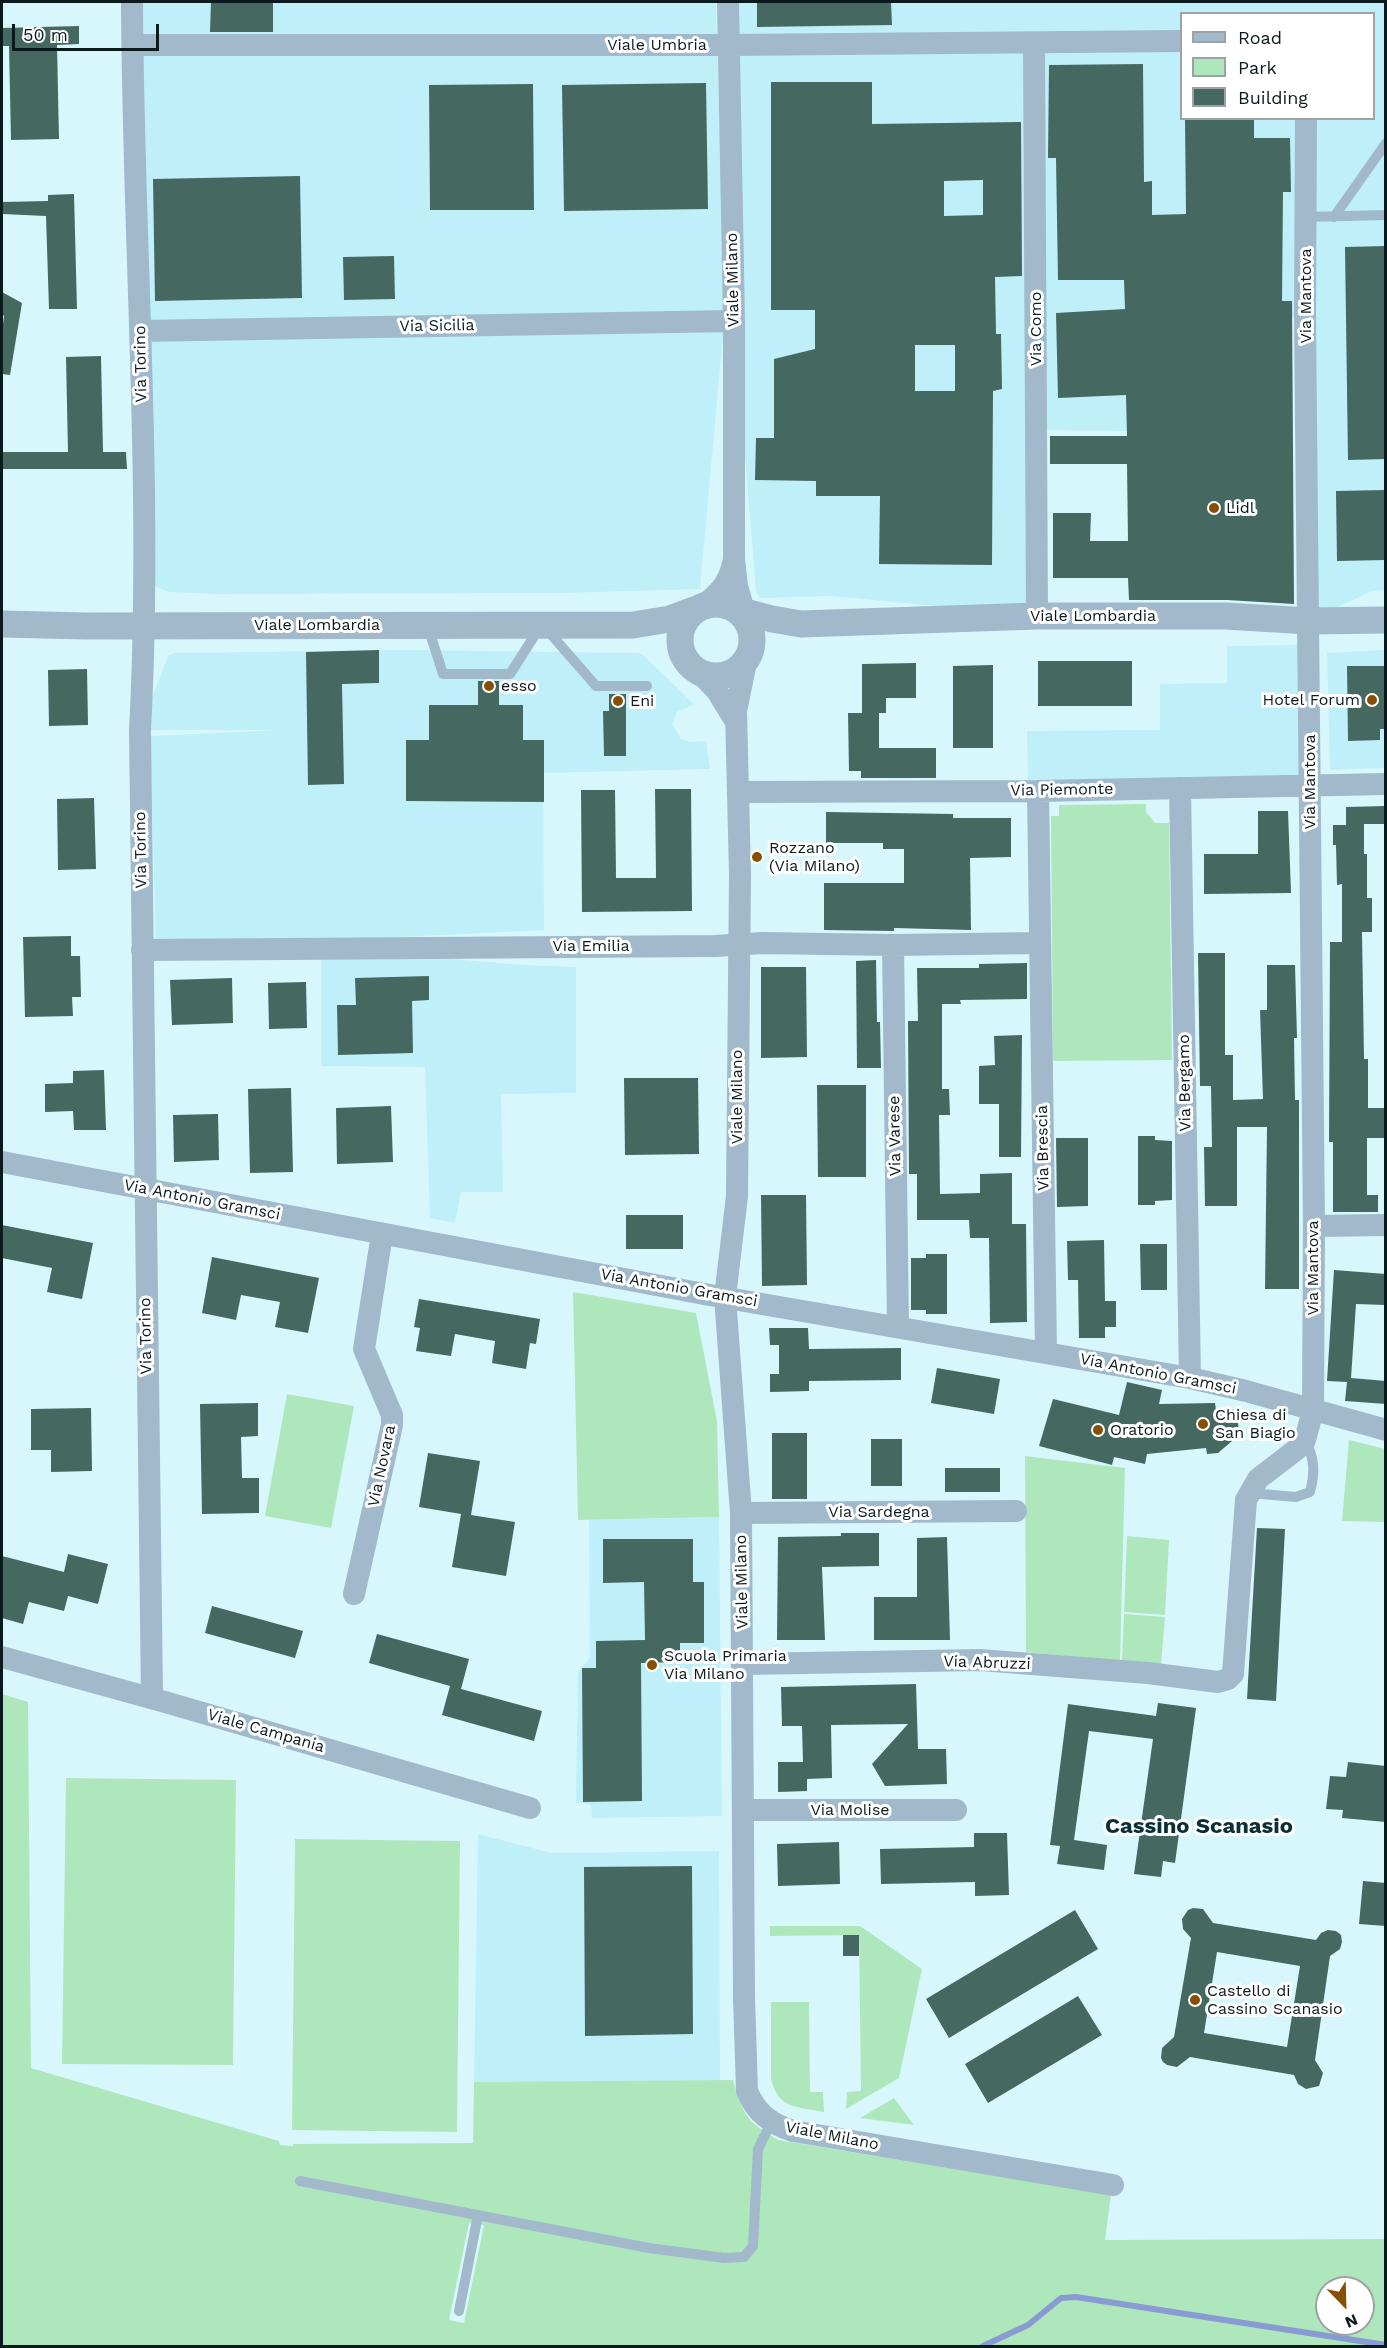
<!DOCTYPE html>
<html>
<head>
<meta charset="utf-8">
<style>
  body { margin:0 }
  #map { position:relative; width:1387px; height:2348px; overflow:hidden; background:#d8f7fd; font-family:"Work Sans",sans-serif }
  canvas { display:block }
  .frame { position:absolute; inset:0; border:3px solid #0b1a1c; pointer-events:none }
  .legend { position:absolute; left:1180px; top:12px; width:195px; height:108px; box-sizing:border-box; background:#fff; border:2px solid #9da3a4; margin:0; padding:8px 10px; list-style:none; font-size:18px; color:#0b1a1c }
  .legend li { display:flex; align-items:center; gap:12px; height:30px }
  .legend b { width:30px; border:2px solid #9da3a4 }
  .north { position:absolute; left:1315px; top:2276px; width:60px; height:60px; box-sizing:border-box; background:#fff; border:2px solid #9da3a4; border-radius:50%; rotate:157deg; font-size:16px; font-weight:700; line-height:24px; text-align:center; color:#0b1a1c }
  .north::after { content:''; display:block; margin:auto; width:21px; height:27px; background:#874f00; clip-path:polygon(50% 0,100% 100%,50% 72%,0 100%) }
  .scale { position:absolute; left:12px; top:24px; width:147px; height:27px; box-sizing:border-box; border:3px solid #0b1a1c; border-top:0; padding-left:8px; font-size:18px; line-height:21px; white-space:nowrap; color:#0b1a1c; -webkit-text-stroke:4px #fff; paint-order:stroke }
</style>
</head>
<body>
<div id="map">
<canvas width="1387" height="2348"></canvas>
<div class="frame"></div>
<ul class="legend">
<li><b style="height:8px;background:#a1b9cb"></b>Road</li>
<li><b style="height:16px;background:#afe7bd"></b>Park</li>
<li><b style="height:16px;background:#456861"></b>Building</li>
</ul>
<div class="north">N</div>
<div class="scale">50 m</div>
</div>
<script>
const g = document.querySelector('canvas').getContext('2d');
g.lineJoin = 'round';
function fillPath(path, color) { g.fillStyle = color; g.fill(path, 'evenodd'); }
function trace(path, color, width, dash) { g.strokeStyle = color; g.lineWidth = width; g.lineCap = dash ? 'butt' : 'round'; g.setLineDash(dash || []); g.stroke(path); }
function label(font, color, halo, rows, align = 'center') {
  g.font = font + ' "Work Sans",sans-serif'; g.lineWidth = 6; g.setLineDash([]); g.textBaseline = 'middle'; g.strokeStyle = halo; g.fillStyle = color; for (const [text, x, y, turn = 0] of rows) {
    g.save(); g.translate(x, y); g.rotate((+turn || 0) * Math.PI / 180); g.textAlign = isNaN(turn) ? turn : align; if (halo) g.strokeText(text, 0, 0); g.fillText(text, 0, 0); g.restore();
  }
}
fillPath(new Path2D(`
  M141,2h575l9,312 -25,275 -138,4 -347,1 -47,-2 -19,-9z
  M728,2h657v588l-13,1 -64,30 -3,-304 -172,2v112l-96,-1v186l-205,-20 -72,2 -4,-7 -22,-270zM1182,14h192v104h-192z
  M1300,645l1,133 -273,3 -1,-50 133,-1v-46l67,-1v-37z
  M412,650l226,3 6,3 50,48 -17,8 -5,12 9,15 11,3 14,-1 4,28 -167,4 1,157 -225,11 -163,2 -6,-207 129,-6h-139l28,-74 6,-3z
  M1385,650v118l-55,2 -3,-117z
  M321,948l203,17 52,2v126l-75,1 2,98h-42l-6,31 -25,-5 -5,-151 -104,-1z
  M719,1517l3,299 -130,2 -1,-13 -15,-2 2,-132 12,-13 -1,-138z
  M478,1834l74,19 167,-2 1,230 -246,1z`), '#bff0f9');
fillPath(new Path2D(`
  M1146,804v8l9,11h14l3,237 -119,1 -2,-245h8v-11z
  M573,1292l123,21 21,108 2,96 -141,3z
  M287,1394l67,12 -23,122 -66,-12z
  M1349,1440l36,9v73l-43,-1z
  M1025,1456l100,12 -5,193 -94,-9z
  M1127,1536l42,4 -4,75 -41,-3z
  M1124,1614l41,3 -4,48 -39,-4z
  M2,1694l26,8 3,366 248,73 1,4 13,1v-2l180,-1 1,-61 259,-2c10,35 13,41 45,60l333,55 -6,45 280,-1v107h-1383zM469,2223l15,2 -20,98 -15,-3zM1327,2288h36v36h-36z
  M66,1778l170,2 -3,285 -171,-1z
  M295,1839l165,2 -3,291 -165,-2z
  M770,1926h90l62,43 -23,109 -53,31 1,-17 14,-1 -2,-156 -89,1z
  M771,2002h38l1,90h13l1,20c-28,-6 -45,-2 -53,-33z
  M894,2098l20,27 -54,-7z`), '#afe7bd');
trace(new Path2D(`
  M983,2346l45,-21 33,-27 15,-1 310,48`), '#889bd2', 6);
fillPath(new Path2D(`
  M211,2h62v30h-63z
  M757,2h134l1,23 -135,2z
  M79,26v18l-22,1 2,94 -48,1 -2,-94h-7v-18z
  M1143,64l1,118 8,-1v34l34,-1 -1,-96h69v20h36l1,54h-8l-1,109h10l2,303 -67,-4h-98l-1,-22h-75v-65h38l-1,28h38l-1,-77h-77v-28h77l-1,-41 -68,3 -2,-85 69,-4 -1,-29h-66l-2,-122h-8l1,-93z
  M771,82h101v42l149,-2 1,154 -27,1 1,57h5l1,55 -9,2 -1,174 -113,-1 1,-68h-64v-15l-61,-1 1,-42h18v-79l41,-10v-39h-44zM983,180v35l-39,1v-35zM915,345h40v46h-40z
  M706,83l2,126 -144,2 -2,-126z
  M533,84l1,126h-104l-1,-125z
  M300,176l2,122 -147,3 -2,-122z
  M74,194l3,115h-28l-3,-93 -44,-2v-12l46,-1v-6z
  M1386,246v213l-38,1 -3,-213z
  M394,256l1,43 -51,1 -1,-43z
  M2,292l20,11 -12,72 -8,-1v-42l2,-16 -2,-2z
  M101,356l2,96h23l1,17h-125v-17h66l-2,-95z
  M1386,490v70l-49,1 -1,-70z
  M379,650v33l-37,1 2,100 -36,1 -2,-133z
  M1038,661h94v45h-94z
  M916,663v35h-30v15h-7v35h57v30h-75v-7h-12l-1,-58h14v-49z
  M993,665v83h-40v-82z
  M1347,666h39v63h-6v11l-32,1z
  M87,669l1,56 -39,1 -1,-56z
  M478,681h21v24h24v35h21v62l-138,-1v-61h23v-35h49z
  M609,694h17v62h-22l-1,-45h6z
  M655,789h36l1,122 -110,1 -1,-122h34l1,88h40z
  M94,798l2,71 -38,1 -1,-71z
  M1386,806v18h-22v30h3v44h5v34h-10l2,127h4v49h18v30h-19v57h11v17h-45v-70h-4l1,-200h12v-58l-5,1 -1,-40h-3v-20h13v-18z
  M1258,811h30l3,82 -87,1v-40h54z
  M826,812l127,2v4h58v39l-41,1 1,72 -77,-2v3l-70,-1v-47h80v-34h-21v-6h-57z
  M71,936v20h9l1,41h-9l1,19 -48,1 -2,-80z
  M1198,953h27v102h8v45l30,-1 -3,-89h7v-45h28l2,73h-3l1,62h4v189h-34l2,-162h-30v79h-32l-1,-59h8l-1,-61h-11z
  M876,960l1,62h3l1,46h-24l-1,-107z
  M1027,963v36l-67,1 1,4h-19v85h7l1,26h-11l1,79 40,-1v-19l32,-1v51h14l1,98 -37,1 -1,-85h-19l-1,-18h-52v-46h-8l-1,-153h10l-1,-53h62v-4z
  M761,967h45l1,90 -46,1z
  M429,976v24l-17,1 1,52 -75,2 -1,-50h19l-1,-27z
  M232,978l1,45 -61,2 -2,-45z
  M306,982l1,46 -38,1 -1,-46z
  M1022,1035l-1,122h-22v-53h-20v-38l16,-1 -1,-29z
  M104,1070l2,60h-32l-1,-19 -28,1v-28l28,-1v-12z
  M624,1078h74l1,76 -74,1z
  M817,1085h49v92h-48z
  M291,1088l2,84 -43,1 -2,-84z
  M391,1106l2,56 -56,2 -1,-56z
  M218,1114l1,46 -45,2 -1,-47z
  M1138,1136h17v4l17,1v59l-17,1v4h-17z
  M1056,1138h32v68l-31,1z
  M761,1195h45l1,90 -45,1z
  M626,1215h57v34h-57z
  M2,1225l91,18 -11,56 -35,-7 5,-24 -50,-10z
  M1104,1240l1,61h11v26h-11v11h-26l-1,-58h-10l-1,-39z
  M1140,1244h27v46h-26z
  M926,1254h21v60h-21v-4h-15v-52h15z
  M212,1257l107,21 -11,55 -33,-6 5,-25 -39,-7 -5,25 -34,-7z
  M1334,1270l52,4v31l-30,-1 -5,74 35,3v23l-41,-3 2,-19 -20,-1z
  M419,1299l121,20 -4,25 -6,-1 -4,26 -34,-6 3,-22 -40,-7 -4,22 -35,-5 4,-23 -6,-1z
  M769,1328h39l1,21 92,-1v32l-92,1v10l-39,1v-18h9v-29h-9z
  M937,1368l63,11 -6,35 -63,-11z
  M1127,1382l35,8 -3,14 56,-1 1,7 21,-1 2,26 -21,18 -11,1 -1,-6 -59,6 -2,10 -31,-7 -2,8 -73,-19 14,-47 66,16z
  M258,1403v33l-17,1 1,41h17v35l-57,1 -2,-110z
  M91,1408l1,63 -41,1v-22h-20v-41z
  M772,1433h35v66h-35z
  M871,1439h31v47h-31z
  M428,1453l52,8 -9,54 44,7 -9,54 -54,-9 9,-53 -42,-7z
  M945,1468h55v24h-55z
  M1257,1528l28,1 -9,172 -29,-2z
  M841,1533h38v33l-57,1 3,73h-48l1,-103 63,-1z
  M947,1537l3,103h-76v-43h43v-59z
  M603,1539h90v43h11v61h-24v19l-39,1 1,138 -59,1 -1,-134h14v-27l49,-1 -1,-58 -41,1z
  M68,1554l40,10 -10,40 -30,-8 -4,15 -35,-9 -6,22 -21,-6v-62l62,16z
  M212,1606l91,25 -8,27 -90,-25z
  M377,1634l92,25 -8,30 81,22 -8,30 -92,-26 8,-29 -81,-23z
  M916,1684l2,65h28l1,35 -62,2 -13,-22 36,-40 -77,1 1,53 -25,1v12l-29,1v-30h25l-1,-36h-20l-1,-39z
  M1158,1703l38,5 -21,155 -12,-2 -2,16 -27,-3 19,-135 -64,-8 -15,109 33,5 -3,25 -47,-6 3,-18 -10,-1 18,-141 88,12z
  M1348,1762l38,4v56l-44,-4 1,-8 -17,-1 4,-33 16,1z
  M974,1833h33l2,62 -34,1v-14l-94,2 -1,-35 94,-2z
  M839,1842l1,42 -62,2 -1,-42z
  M692,1866l1,168 -108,2 -1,-169z
  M1363,1881l23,2v43l-27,-2z
  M1193,1908l10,1 10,14 103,17 5,-7 7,-3 8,1 5,4 1,7 -2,7 -10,7 -15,104 8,13 -4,13 -13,3 -8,-5 -4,-9 -104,-18 -13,10 -10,-2 -4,-3 -2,-4 1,-10 12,-11 17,-99 -8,-9 -1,-10 6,-9zM1217,1952l83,14 -13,81 -83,-14z
  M1075,1910l23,39 -149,89 -23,-39z
  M843,1935h16v21h-16z
  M1078,1996l24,39 -114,68 -23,-39z`), '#456861');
trace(new Path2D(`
  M1306,217l80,-2
  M1334,217l52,-74
  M428,627l15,47h67l32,-50 54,62h51
  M1250,1493l46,4 14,-5c5,-19 5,-34 -5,-52
  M300,2181l349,67 75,10 20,-1 9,-11 5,-97 13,-26
  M459,2311l19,-96`), '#a1b9cb', 10);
trace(new Path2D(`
  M132,2c1,242 21,486 8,728l12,968
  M728,2l6,319v238l3,27 11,39
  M1034,43l3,573
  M133,45h596l453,-4
  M140,331l594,-10
  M699,608c17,-11 30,-24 34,-45
  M747,657l-11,54 4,164 -3,321 -12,101 16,216 3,484 3,94c9,22 24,33 46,40l320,54
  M696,669l21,22 19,31
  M1180,788l10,590
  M1038,791l8,562
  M739,792l299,-1 348,-7
  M893,945l5,382
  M142,950l573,-4 47,-3 131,2 146,-2
  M2,1162l702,132 486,84 56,13 140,39
  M1314,1226l72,-1
  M741,1513l275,-2
  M354,1594l38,-169v-10l-28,-66 18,-115
  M2,1657l163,45 365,106
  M744,1664l236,-4 168,13 70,9 10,-3 5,-5 13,-174 12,-21 39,-30 8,-9 8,-30 1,-184 -9,-909 1,-199
  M744,1810h212`), '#a1b9cb', 22);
trace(new Path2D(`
  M680 640a36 36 0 1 1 72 0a36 36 0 1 1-72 0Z
  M734,609l38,10 29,5 236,-8h189l82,5 78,-1
  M2,624l84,2 547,-1 37,-6 27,-10`), '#a1b9cb', 27);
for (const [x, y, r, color] of [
  [1214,508,6,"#874f00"],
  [489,686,6,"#874f00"],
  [1372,700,6,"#874f00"],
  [618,701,6,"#874f00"],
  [757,857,6,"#874f00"],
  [1203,1424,6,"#874f00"],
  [1098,1430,6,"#874f00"],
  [652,1665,6,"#874f00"],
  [1195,2000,6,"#874f00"]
]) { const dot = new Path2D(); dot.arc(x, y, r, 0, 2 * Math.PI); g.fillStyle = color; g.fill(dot); trace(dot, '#fff', 2); }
label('16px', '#0b1a1c', '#fff', [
  ["Viale Umbria",657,45],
  ["Viale Milano",733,280,-91],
  ["Via Mantova",1306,296,-90],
  ["Via Sicilia",437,326,-1],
  ["Via Como",1036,329,-90],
  ["Via Torino",141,364,-91],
  ["Viale Lombardia",1093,616],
  ["Viale Lombardia",317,625],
  ["Via Mantova",1310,782,-90],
  ["Via Piemonte",1062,790,-1],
  ["Via Torino",141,850,-91],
  ["Via Emilia",591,946],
  ["Via Bergamo",1185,1083,-91],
  ["Viale Milano",737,1097,-90],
  ["Via Varese",895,1136,-91],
  ["Via Brescia",1043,1148,-91],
  ["Via Antonio Gramsci",202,1200,11],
  ["Via Mantova",1313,1268,-90],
  ["Via Antonio Gramsci",679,1288,10],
  ["Via Torino",146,1336,-91],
  ["Via Antonio Gramsci",1158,1374,11],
  ["Via Novara",382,1466,-78],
  ["Via Sardegna",879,1512],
  ["Viale Milano",742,1582,-91],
  ["Via Abruzzi",987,1663,2],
  ["Viale Campania",266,1731,16],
  ["Via Molise",850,1810],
  ["Viale Milano",832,2136,11]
]);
label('16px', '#0b1a1c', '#fff', [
  ["Lidl",1226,508],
  ["esso",501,686],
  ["Hotel Forum",1360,700,"right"],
  ["Eni",630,701],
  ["Rozzano",769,848],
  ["(Via Milano)",769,866],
  ["Chiesa di",1215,1415],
  ["San Biagio",1215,1433],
  ["Oratorio",1110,1430],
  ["Scuola Primaria",664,1656],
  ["Via Milano",664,1674],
  ["Castello di",1207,1991],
  ["Cassino Scanasio",1207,2009]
], 'left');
label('bold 22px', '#0a2f35', '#fff', [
  ["Cassino Scanasio",1199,1827]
]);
</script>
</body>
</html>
